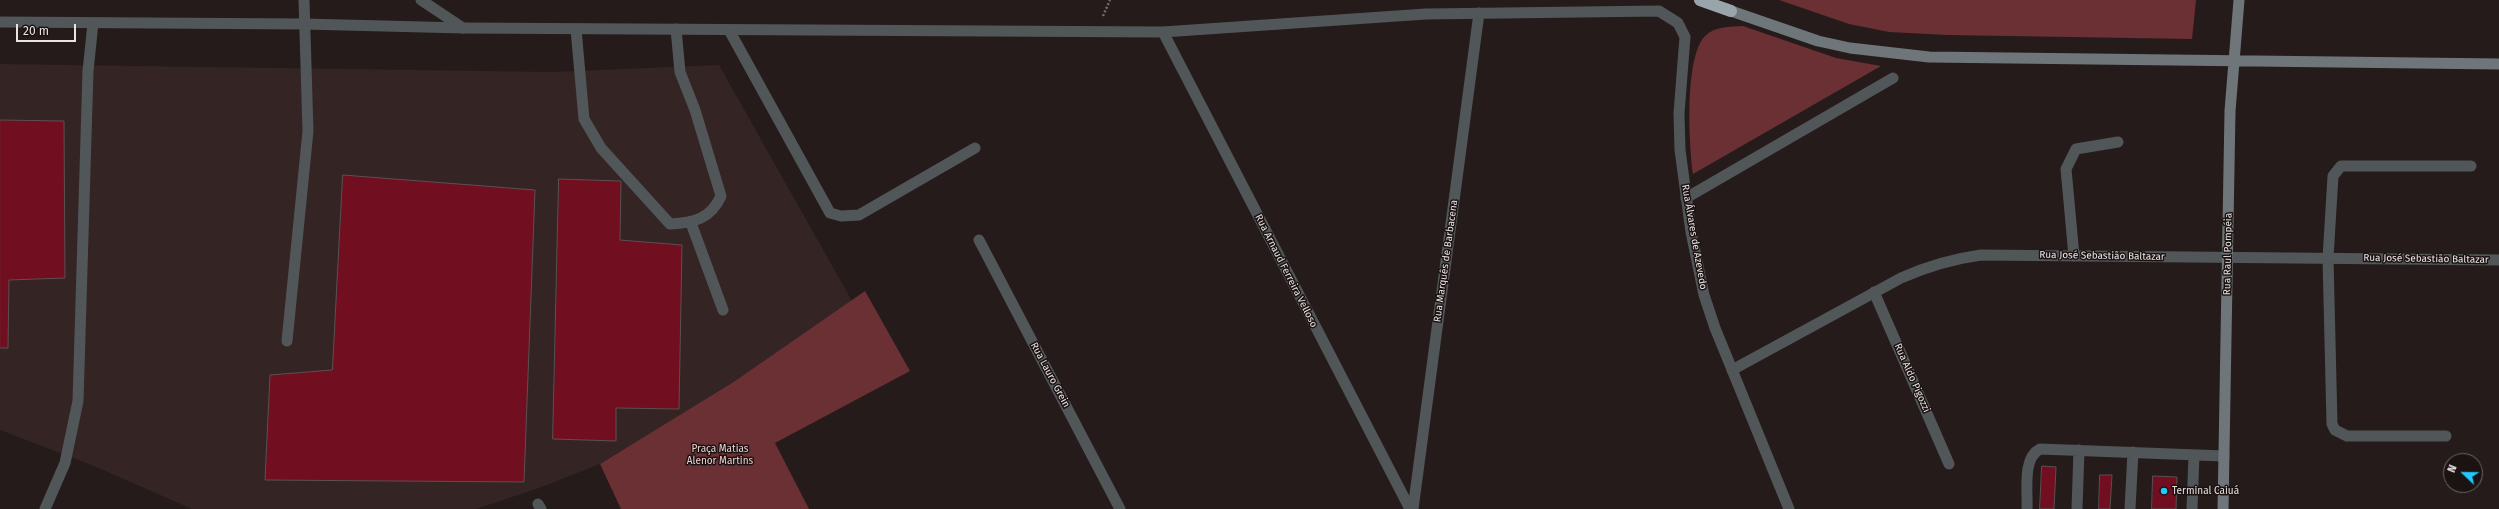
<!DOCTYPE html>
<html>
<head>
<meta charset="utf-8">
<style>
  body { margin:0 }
  #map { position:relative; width:2499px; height:509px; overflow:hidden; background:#251b1b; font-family:"Fira Sans",sans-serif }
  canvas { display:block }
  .north { position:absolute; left:2443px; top:453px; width:40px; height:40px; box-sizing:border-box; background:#1b1212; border:1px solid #6e6666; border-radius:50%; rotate:292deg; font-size:11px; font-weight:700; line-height:16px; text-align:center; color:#eae3e3 }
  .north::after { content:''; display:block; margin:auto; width:14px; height:18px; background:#23c9fe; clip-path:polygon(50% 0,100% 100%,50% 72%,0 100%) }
  .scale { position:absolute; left:16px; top:24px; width:60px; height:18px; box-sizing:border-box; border:2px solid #eae3e3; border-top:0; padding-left:5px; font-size:12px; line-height:14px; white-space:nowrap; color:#eae3e3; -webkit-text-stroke:3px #1b1212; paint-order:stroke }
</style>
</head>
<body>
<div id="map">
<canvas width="2499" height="509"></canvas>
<div class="north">N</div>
<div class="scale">20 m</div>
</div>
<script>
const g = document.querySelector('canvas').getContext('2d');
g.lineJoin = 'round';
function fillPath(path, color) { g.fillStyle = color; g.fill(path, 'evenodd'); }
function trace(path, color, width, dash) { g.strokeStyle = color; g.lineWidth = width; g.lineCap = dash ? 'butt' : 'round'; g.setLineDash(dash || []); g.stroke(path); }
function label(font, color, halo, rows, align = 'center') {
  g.font = font + ' "Fira Sans",sans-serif'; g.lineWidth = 3; g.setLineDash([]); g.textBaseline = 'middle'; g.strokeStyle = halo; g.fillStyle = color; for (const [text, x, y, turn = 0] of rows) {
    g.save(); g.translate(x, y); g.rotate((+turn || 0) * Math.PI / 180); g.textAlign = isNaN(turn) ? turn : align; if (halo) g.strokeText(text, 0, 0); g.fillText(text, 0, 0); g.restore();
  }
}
fillPath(new Path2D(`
  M0,64l552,8 167,-7 133,236 -117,80 -135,83 -61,24 -63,21h-284l-98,-43 -94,-36z`), '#342424');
fillPath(new Path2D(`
  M1779,0h417l-4,39 -245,-4 -58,-3 -40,-8z
  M1743,26l93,32 45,8 -188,108c-4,-29 -9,-116 12,-138 10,-10 25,-9 38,-10z
  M865,291l45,80 -135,72 34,66h-188l-21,-45 135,-83z`), '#6a3033');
const building = new Path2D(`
  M0,120l64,1 1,157 -56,2 -1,68h-8z
  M343,175l192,15 -11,292 -259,-2 5,-105 62,-5z
  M559,179l62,2 -1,59 62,5 -3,164 -63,-1v33l-63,-2z
  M2042,466l14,1 -2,42h-14z
  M2100,475h12l-2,34h-11z
  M2153,476l24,1 -1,32h-24z`);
fillPath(building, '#710f20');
trace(building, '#5c5050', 1);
trace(new Path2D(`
  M1103,16l7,-16`), '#766d6d', 2.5, [2, 2]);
trace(new Path2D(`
  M421,0l42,28
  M576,29l8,90 17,29 69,76c23,-1 41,-5 51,-28l-26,-86 -15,-38 -4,-43
  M729,30l101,183 11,3 18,-1 116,-67
  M691,223l32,87
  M2074,256l-8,-87 10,-20 42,-7
  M287,341l21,-210 -4,-131
  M2446,436h-99l-12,-6 -3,-6 -4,-166 5,-82 8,-10h130
  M45,509l20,-46 13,-62 10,-330 5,-48
  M2027,509c1,-18 -5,-51 13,-60l184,7
  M2077,509l2,-59
  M2130,509l3,-57
  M2192,509l2,-54`), '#515658', 11);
trace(new Path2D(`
  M1686,198l207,-120
  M979,240l141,269
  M1874,292l75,172
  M1732,370l169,-92c27,-12 51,-19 80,-23l518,5
  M538,504l3,5
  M1413,509l66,-496`), '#515658', 11);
trace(new Path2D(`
  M0,22l304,2 159,4 700,4 263,-18 233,-3 19,12 7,14 -6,76 1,37 11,82 13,63 11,33 74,181
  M1163,32l247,477`), '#515658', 11);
trace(new Path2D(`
  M1731,11l87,30 32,7 79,9 570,7
  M2223,509l7,-398 9,-111`), '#6e7679', 11);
trace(new Path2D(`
  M1700,0l31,11`), '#99a5aa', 12);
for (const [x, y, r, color] of [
  [2164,491,4,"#23c9fe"]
]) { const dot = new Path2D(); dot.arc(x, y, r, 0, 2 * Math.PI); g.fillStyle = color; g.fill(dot); trace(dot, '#1b1212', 1.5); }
label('10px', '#eae3e3', '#1b1212', [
  ["Rua Álvares de Azevedo",1694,237,80],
  ["Rua Raul Pompéia",2228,254,-89],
  ["Rua José Sebastião Baltazar",2102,256,1],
  ["Rua José Sebastião Baltazar",2426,259,1],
  ["Rua Marquês de Barbacena",1446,261,-82],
  ["Rua Arnaud Ferreira Velloso",1286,271,63],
  ["Rua Lauro Grein",1050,375,62],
  ["Rua Aldo Pigozzi",1912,378,66]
]);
label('10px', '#eed2d1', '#1b1212', [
  ["Praça Matias",720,449],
  ["Alenor Martins",720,461]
]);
label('10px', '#eae3e3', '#1b1212', [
  ["Terminal Caiuá",2172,491]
], 'left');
</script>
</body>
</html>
